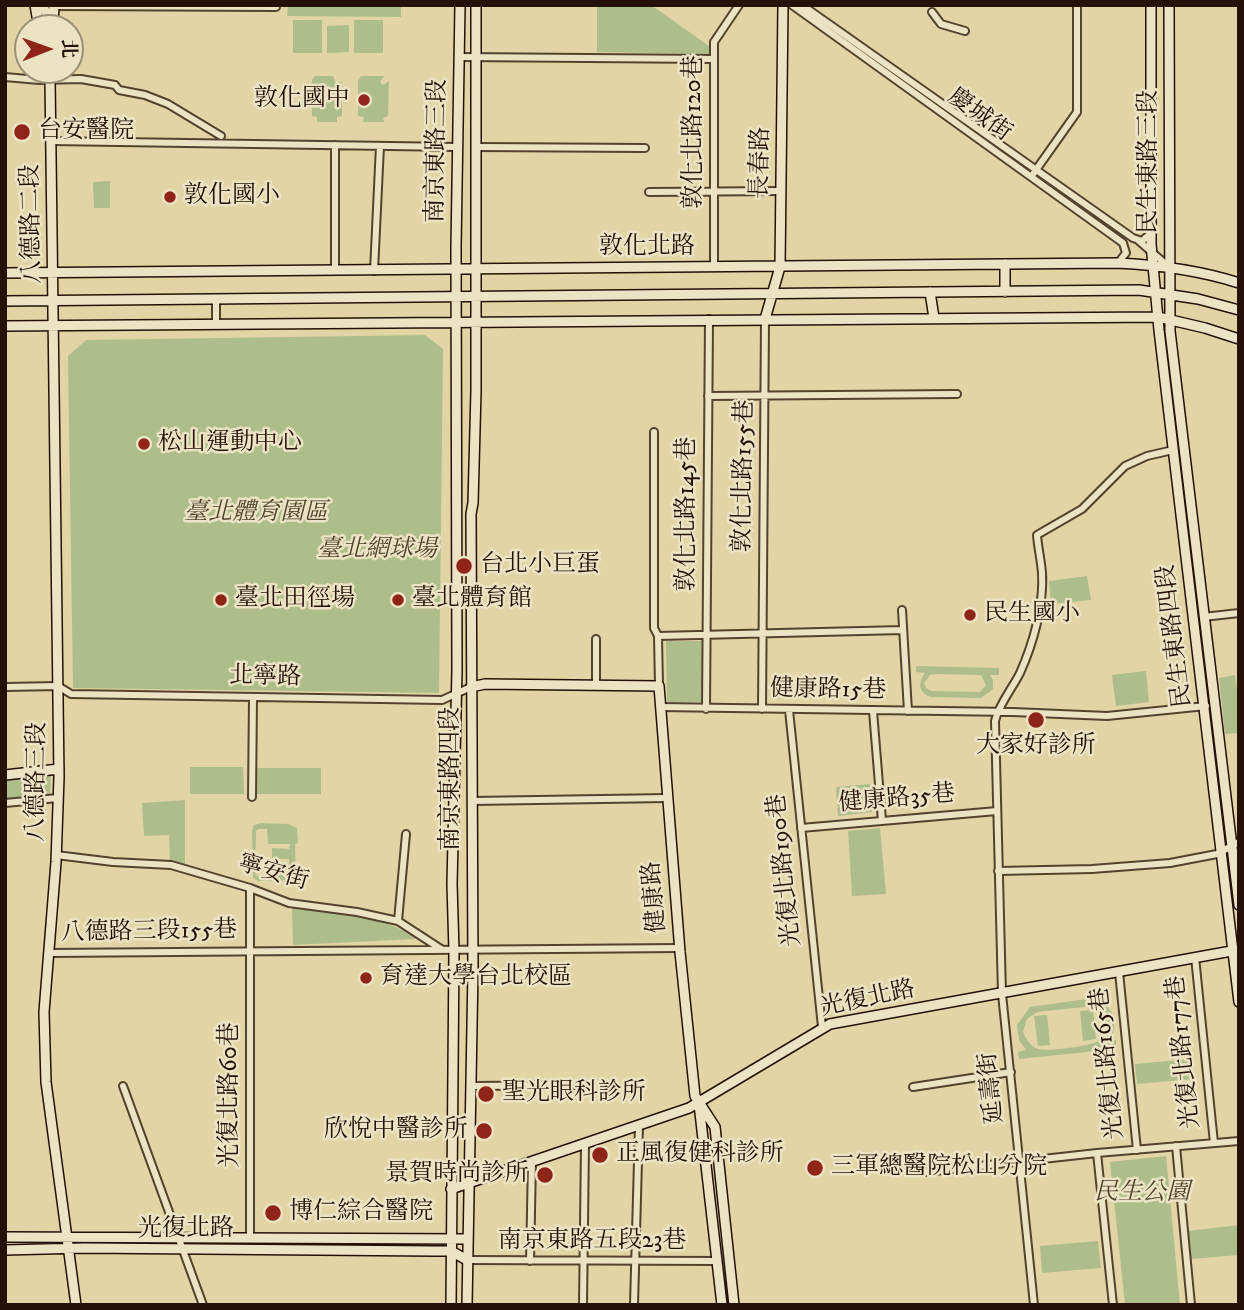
<!DOCTYPE html>
<html>
<head>
<meta charset="utf-8">
<style>
  body { margin:0 }
  #map { position:relative; width:1244px; height:1310px; overflow:hidden; background:#e2d4a5; font-family:"IM FELL DW Pica","Noto Serif TC",serif }
  canvas { display:block }
  .frame { position:absolute; inset:0; border:7px solid #251108; pointer-events:none }
  .north { position:absolute; left:14px; top:14px; width:70px; height:70px; box-sizing:border-box; background:#ece3c4; border:2px solid #9c8f79; border-radius:50%; rotate:89deg; font-size:19px; font-weight:700; line-height:28px; text-align:center; color:#251108 }
  .north::after { content:''; display:block; margin:auto; width:24px; height:32px; background:#8f2418; clip-path:polygon(50% 0,100% 100%,50% 72%,0 100%) }
</style>
</head>
<body>
<div id="map">
<canvas width="1244" height="1310"></canvas>
<div class="frame"></div>
<div class="north">北</div>
</div>
<script>
const g = document.querySelector('canvas').getContext('2d');
g.lineJoin = 'round';
function fillPath(path, color) { g.fillStyle = color; g.fill(path, 'evenodd'); }
function trace(path, color, width, dash) { g.strokeStyle = color; g.lineWidth = width; g.lineCap = dash ? 'butt' : 'round'; g.setLineDash(dash || []); g.stroke(path); }
function label(font, color, halo, rows, align = 'center') {
  g.font = font + ' "IM FELL DW Pica","Noto Serif TC",serif'; g.lineWidth = 5; g.setLineDash([]); g.textBaseline = 'middle'; g.strokeStyle = halo; g.fillStyle = color; for (const [text, x, y, turn = 0] of rows) {
    g.save(); g.translate(x, y); g.rotate((+turn || 0) * Math.PI / 180); g.textAlign = isNaN(turn) ? turn : align; if (halo) g.strokeText(text, 0, 0); g.fillText(text, 0, 0); g.restore();
  }
}
fillPath(new Path2D(`
  M299,5h89v2h13v10l-114,-1 1,-9z
  M597,5h54l58,41v8l-112,-2z
  M293,20h29v33h-29z
  M354,20h29v33h-29z
  M349,25v27l-22,1v-27z
  M333,76l3,8 6,-3v35l-5,1v5h-20v-5l-5,-1v-36l3,-4z
  M361,76h23l-4,6 3,3 6,-4 -1,35 -5,2 1,4h-21l1,-5 -6,-1v-35z
  M110,181v27h-16l-1,-26z
  M425,335l18,14 -4,344 -366,-5 -5,-332 18,-16z
  M1087,576l4,24 -40,4 -2,-23z
  M666,641h36v61h-35z
  M916,666l83,2v7h-9l3,5v9l-12,9 -50,-1c-13,-4 -13,-15 -6,-24l-9,-1zM935,674l46,1 5,10 -6,7 -49,-1 -5,-3 -2,-5 6,-8z
  M1146,671l3,31 -33,4 -4,-31z
  M1235,675l4,31v27l-14,1 -6,-56z
  M190,767h53l1,27h-54z
  M257,768h64v26h-64z
  M51,774l-1,22 -45,3v-19z
  M870,784l2,28 -34,4 -2,-29z
  M185,800v65l-15,-4 -1,-26 -25,1 -2,-33z
  M261,823l27,1 9,4 1,15 -3,1 1,36 -38,1 -5,-3 -1,-48 2,-5zM258,829h9l1,15h22l-1,5 -17,-1v11h17v6l-23,1v9l-9,1 -2,-3 1,-42z
  M880,828l6,66 -34,2 -4,-65z
  M292,907c42,6 87,8 124,30l-1,2 -122,6z
  M1094,998c21,11 24,21 17,42h5v9l-97,10 -1,-7 8,-2 -7,-10 -2,-15 13,-18zM1093,1006c15,6 21,25 6,35 -7,5 -53,11 -61,8 -8,-3 -12,-10 -15,-17l4,-13 10,-7z
  M1093,1010l3,29 -13,2 -3,-30z
  M1047,1015l3,30 -12,1 -4,-30z
  M1191,1059l2,20 -56,5 -2,-20z
  M1166,1156l14,149h-55l-15,-143z
  M1239,1225v30l-49,4 -2,-28z
  M1098,1241l3,27 -59,5 -2,-27z`), '#adbe8b');
const street = new Path2D(`
  M792,5l331,238 3,10 -8,10
  M802,5l331,233 9,3 8,-7
  M54,6l222,1
  M932,12l9,12 24,7
  M460,57l254,2
  M5,77l34,3 42,-1 34,6 4,5 26,5 23,9 53,32
  M51,141l406,6
  M335,145v126
  M476,147l169,1
  M1031,177l46,-65v-107
  M649,192l132,-1
  M1139,241l30,26
  M714,267v-225l25,-37
  M374,271l6,-125
  M216,300v24
  M708,396l249,-2
  M654,432v196l4,8 1,50
  M902,610l6,101
  M1203,617l36,-4
  M658,636l244,-6
  M596,685v-46
  M5,687l53,-1 13,8 371,6 29,-13
  M660,707l353,5 94,4 99,-10
  M706,709l3,-390
  M762,709l3,-390
  M789,710l33,317
  M873,711l9,110
  M252,797l1,-100
  M472,801l195,-3
  M5,803l53,-5
  M801,828l196,-17
  M56,855l57,7 58,3 79,23 39,15 68,9 41,9 43,28
  M998,871l94,-2 78,-6 47,-9 22,-12
  M250,888v351
  M398,921l8,-87
  M49,953l631,-5
  M1195,957l19,186
  M1119,972l18,178
  M123,1086l80,219
  M472,1086l113,-1
  M913,1087l98,-15
  M1176,1146l15,159
  M1097,1153l16,152
  M925,1172l172,-19 142,-12
  M467,1260l250,1
  M530,1261l2,-99
  M583,1305l2,-162
  M634,1305l5,-180
  M1034,1305l-32,-311 -7,-273c4,-17 17,-32 25,-48 13,-29 24,-67 22,-100 -1,-13 -4,-25 -5,-38l45,-26 43,-43 22,-10 26,-6`);
const secondary = new Path2D(`
  M35,5l4,23
  M43,5l8,23
  M1151,5v239l8,86 80,672
  M1169,5l1,326 69,574
  M53,26l1,-21
  M53,70l-3,9 9,698 -3,85 -12,150 2,70 30,223
  M1005,264v28
  M5,273l1112,-10c42,2 82,7 122,20
  M930,292l4,26
  M5,301l1134,-11 59,9 41,11
  M765,319l15,-52 3,-262
  M5,326l1153,-9 47,11 34,11
  M471,687l14,-3 174,2 21,266 15,144 20,31 19,178
  M5,775l54,-6
  M699,1104l23,201
  M451,1189l238,-81 141,-84 407,-74
  M5,1237l463,2
  M5,1250l79,-2 351,3h16l16,9
  M451,1305l3,-354 -2,-67 5,-214 -1,-423 4,-242
  M467,1305l6,-335 -2,-456 2,-11 3,-112v-386`);
trace(street, '#54422f', 10);
trace(secondary, '#251108', 12);
trace(street, '#ece3c4', 6);
trace(secondary, '#ece3c4', 9);
for (const [x, y, r, color] of [
  [364,100,7,"#8f2418"],
  [22,132,9,"#8f2418"],
  [170,197,7,"#8f2418"],
  [144,444,7,"#8f2418"],
  [464,566,9,"#8f2418"],
  [221,600,7,"#8f2418"],
  [398,600,7,"#8f2418"],
  [970,615,7,"#8f2418"],
  [1036,720,9,"#8f2418"],
  [366,978,7,"#8f2418"],
  [486,1094,9,"#8f2418"],
  [484,1131,9,"#8f2418"],
  [600,1155,9,"#8f2418"],
  [815,1168,9,"#8f2418"],
  [545,1175,9,"#8f2418"],
  [273,1213,9,"#8f2418"]
]) { const dot = new Path2D(); dot.arc(x, y, r, 0, 2 * Math.PI); g.fillStyle = color; g.fill(dot); trace(dot, '#ece3c4', 2.5); }
label('24px', '#251108', '#ece3c4', [
  ["敦化國中",350,100,"right"],
  ["台安醫院",38,132],
  ["敦化國小",184,197],
  ["松山運動中心",158,444],
  ["台北小巨蛋",480,566],
  ["臺北田徑場",235,600],
  ["臺北體育館",412,600],
  ["民生國小",984,615],
  ["大家好診所",1036,747,"center"],
  ["育達大學台北校區",380,978],
  ["聖光眼科診所",502,1094],
  ["欣悅中醫診所",468,1131,"right"],
  ["正風復健科診所",616,1155],
  ["三軍總醫院松山分院",831,1168],
  ["景賀時尚診所",529,1175,"right"],
  ["博仁綜合醫院",289,1213]
], 'left');
label('24px', '#251108', '#ece3c4', [
  ["慶城街",979,116,36],
  ["敦化北路120巷",695,132,-90],
  ["南京東路三段",438,151,-89],
  ["民生東路三段",1150,162,-90],
  ["長春路",762,163,-89],
  ["八德路二段",33,224,-91],
  ["敦化北路",647,248],
  ["敦化北路155巷",745,476,-89],
  ["敦化北路145巷",688,514,-90],
  ["民生東路四段",1176,636,-97],
  ["北寧路",265,678,1],
  ["健康路15巷",828,691,1],
  ["南京東路四段",452,779,-90],
  ["八德路三段",38,782,-89],
  ["健康路35巷",897,800,-5],
  ["光復北路190巷",786,870,-96],
  ["寧安街",273,874,16],
  ["健康路",656,897,-95],
  ["八德路三段155巷",149,933,-1],
  ["光復北路",868,1000,-12],
  ["光復北路177巷",1185,1052,-96],
  ["光復北路165巷",1109,1063,-96],
  ["延壽街",993,1088,-96],
  ["光復北路60巷",231,1095,-90],
  ["光復北路",186,1230],
  ["南京東路五段23巷",592,1242]
]);
label('italic 24px', '#4e452f', '#ece3c4', [
  ["臺北體育園區",256,514],
  ["臺北網球場",377,551],
  ["民生公園",1142,1194]
]);
</script>
</body>
</html>
